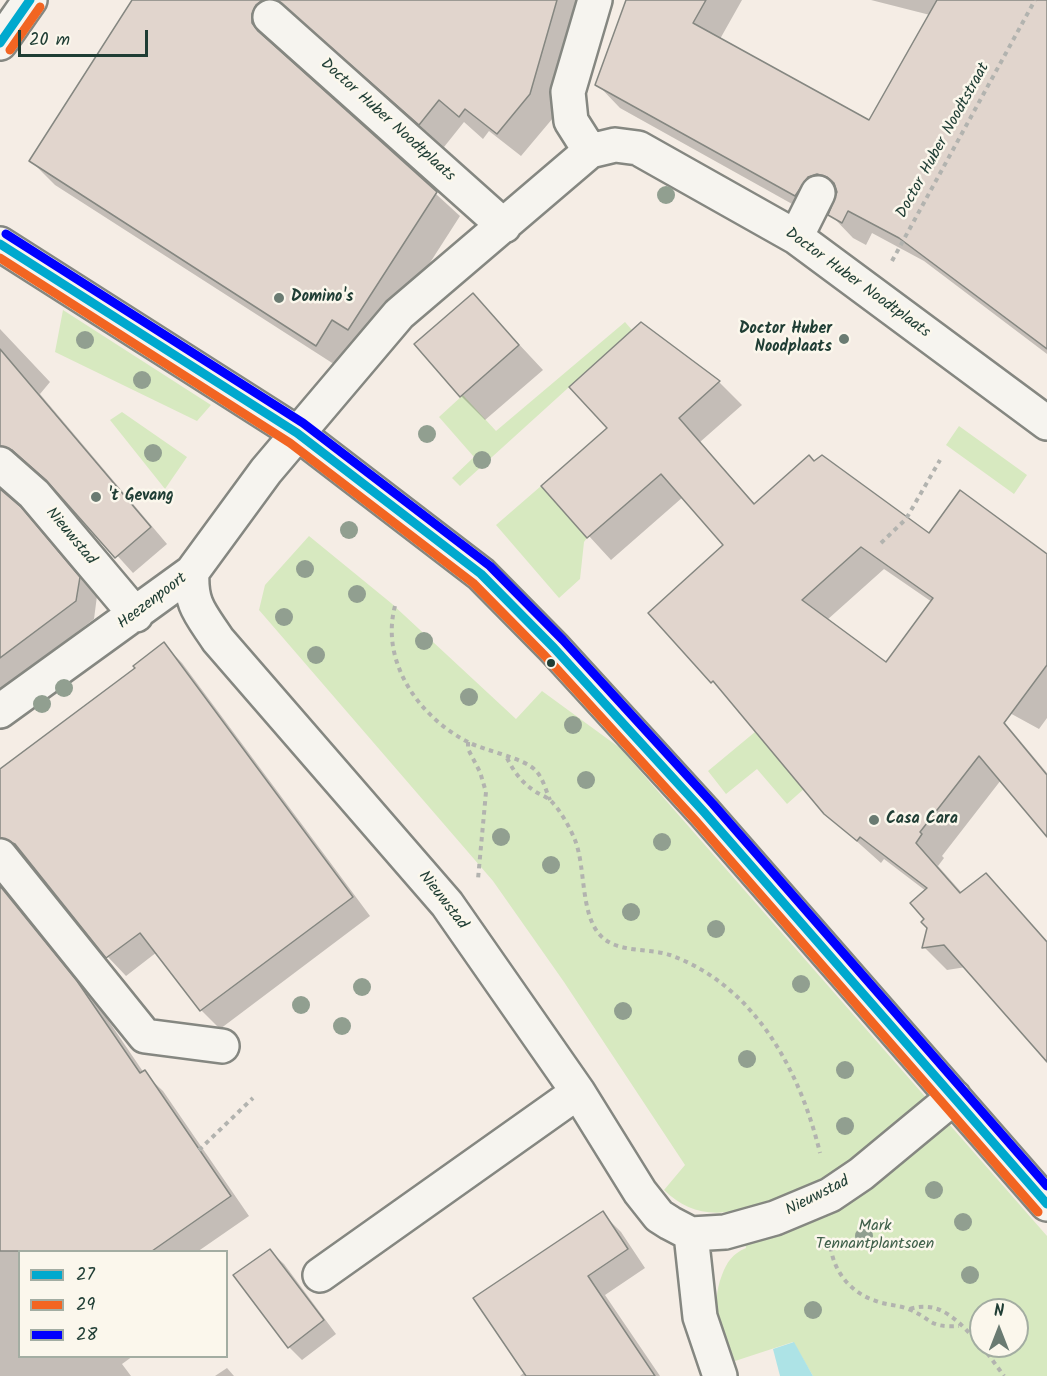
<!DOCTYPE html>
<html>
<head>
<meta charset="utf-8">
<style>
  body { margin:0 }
  #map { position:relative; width:1047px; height:1376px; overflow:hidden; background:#f5ede5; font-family:Kalam,sans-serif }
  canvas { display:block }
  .legend { position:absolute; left:18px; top:1250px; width:210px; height:108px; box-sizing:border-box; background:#fbf7ec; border:2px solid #a3ada2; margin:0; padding:8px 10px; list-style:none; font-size:18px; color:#1f3d34 }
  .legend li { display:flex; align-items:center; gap:12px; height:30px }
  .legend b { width:30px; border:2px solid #a3ada2 }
  .north { position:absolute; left:969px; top:1298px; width:60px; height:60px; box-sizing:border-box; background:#fbf7ec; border:2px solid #a3ada2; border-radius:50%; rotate:0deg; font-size:16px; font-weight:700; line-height:24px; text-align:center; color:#1f3d34 }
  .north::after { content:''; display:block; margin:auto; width:21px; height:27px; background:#6a7b72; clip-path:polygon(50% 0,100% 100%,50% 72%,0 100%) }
  .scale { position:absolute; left:18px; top:30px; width:130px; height:27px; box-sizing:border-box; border:3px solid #1f3d34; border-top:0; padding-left:8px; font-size:18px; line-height:21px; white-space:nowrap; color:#1f3d34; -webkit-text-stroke:4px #fbf7ec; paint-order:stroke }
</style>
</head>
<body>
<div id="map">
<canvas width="1047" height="1376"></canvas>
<ul class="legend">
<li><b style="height:8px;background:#00a9ce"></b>27</li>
<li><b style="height:8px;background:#f26522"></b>29</li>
<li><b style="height:8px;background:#00f"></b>28</li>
</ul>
<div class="north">N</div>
<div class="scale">20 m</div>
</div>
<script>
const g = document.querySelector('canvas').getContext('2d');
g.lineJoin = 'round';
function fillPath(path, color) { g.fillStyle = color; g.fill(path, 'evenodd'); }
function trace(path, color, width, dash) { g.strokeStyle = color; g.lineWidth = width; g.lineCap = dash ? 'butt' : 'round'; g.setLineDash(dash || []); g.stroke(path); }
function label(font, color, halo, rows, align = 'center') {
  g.font = font + ' Kalam,sans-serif'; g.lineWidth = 5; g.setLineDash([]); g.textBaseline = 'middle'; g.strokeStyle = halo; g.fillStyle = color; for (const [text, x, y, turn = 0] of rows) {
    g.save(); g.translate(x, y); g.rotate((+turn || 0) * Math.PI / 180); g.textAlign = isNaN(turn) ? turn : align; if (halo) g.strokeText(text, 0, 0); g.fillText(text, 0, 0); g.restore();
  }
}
fillPath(new Path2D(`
  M63,310l148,95 -14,16 -142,-69z
  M625,322l7,8 -172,156 -8,-8 22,-21 -35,-40 24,-22 33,36z
  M122,412l65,45 -22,32 -55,-69z
  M959,426l68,49 -13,19 -68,-49z
  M541,486l46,52 -3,4 -4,37 -21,19 -63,-73z
  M309,536l82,67 125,116 26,-28 78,57 427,488v140h-234l-20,-34 -58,19c-12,-31 -26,-53 -13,-86 5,-13 10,-21 24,-27l-9,-38c-28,7 -53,0 -73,-20l21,-25 -121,-183 -71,-101 -234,-271 6,-25zM981,1310h36v36h-36z
  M755,732l50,56 -18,16 -30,-35 -31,25 -18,-23z`), '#d7e9c0');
fillPath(new Path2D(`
  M794,1342l19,34h-33l-7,-27z`), '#ade3e6');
fillPath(new Path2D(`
  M134,0h452l-33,118 -32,38 -32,-25 -6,8 -19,-17 -20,25 -136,-121 -9,-4 -24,15v10l185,169 -88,137 -32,15 -285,-183 -24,-24z
  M627,0h115l-22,39 150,83 60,-107 -59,-15h176v354l-123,-93 -52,-28 -6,12 -13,-7 -23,-24 6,-15 -4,1 -13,19 -199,-111 -23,-24z
  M473,295l70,75 -58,50 -24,-24z
  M641,324l78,58 23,23 -42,37 56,63 58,-42 115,72 118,34v149l-8,11 -53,-29 61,73v60l-46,-53 -59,76 2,2 -6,8 24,27 24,-18 61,66v118l-81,-92 -19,3 -23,-23 5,-19 -3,-37 -42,-32 -3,4 -56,-50 -90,-108 -85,-92 75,-68 -42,-48 -72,63 -68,-74 66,-58zM884,569l48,33 -46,62 -59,-44z
  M0,329l50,53 -10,12 127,150 -34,29 -77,-85 -26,-22 -9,-5 -21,11z
  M0,488l38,39 59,69 -3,23 -94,72z
  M164,644l18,19 188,253 -150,113 -19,-19 -44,-58 -31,24 -18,-19 -82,-101 -9,-1 -17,18v-102l137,-103z
  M0,879l4,9 91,113 49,72 19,18 86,125 -52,36h-177v104h113l-11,8 9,12h-131z
  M602,1213l19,19 24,36 -40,27 55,81h-140l5,-4z
  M270,1251l14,13 52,70 -34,26 -13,-13z
  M227,1368l7,8h-19z`), '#0003');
const building = new Path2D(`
  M132,0h131l-7,5 -4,9v9l6,8 179,161 -89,138 -16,-10 -16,26 -287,-185z
  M277,0h280l-27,94 -33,40 -32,-25 -6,8 -20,-17 -20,25z
  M626,0h80l-13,23 176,97 68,-120h110v349l-148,-111 -51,-27 -6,12 -14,-8 9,-23 -3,-9 -7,-6 -10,-3 -9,3 -13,19 -200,-111z
  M473,293l46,52 -59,52 -46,-53z
  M641,322l79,59 -41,37 75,86 55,-49 5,6 8,-6 107,78 31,-43 87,64v111l-43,58 43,52v62l-68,-81 -59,76 2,2 -6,9 44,50 26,-20 61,69v120l-103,-117 -22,3 5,-20 -6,-6 3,-3 -14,-16 17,-15 -67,-51 -3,4 -33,-27 -111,-133 -2,2 -63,-70 75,-68 -62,-71 -74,64 -46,-52 66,-58 -38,-41zM861,547l72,51 -47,64 -84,-62z
  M0,349l151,178 -36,31 -69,-78 -34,-30 -12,-4z
  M0,489l21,18 59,70 -4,24 -76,57z
  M164,642l189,255 -153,114 -60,-78 -34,25 -91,-114 -15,-6v-69l135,-101 -2,-2z
  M0,886l77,95 63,92 5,-3 86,126 -79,55h-152z
  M603,1211l25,38 -40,27 67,100h-129l-53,-78z
  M270,1249l54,71 -36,28 -55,-73z`);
fillPath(building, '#e1d5cd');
trace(building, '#858781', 1.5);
const minor = new Path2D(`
  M270,17l234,209
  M0,43l30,-43
  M590,151l-19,-30 -3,-29 27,-92
  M796,237l22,-44
  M0,244l297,189 184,141 73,74 150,164 343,392
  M0,464l34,30 102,121
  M192,572c-2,33 9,42 26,68l229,264 131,188 62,100 19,24 11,7 21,11 34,-2 50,-14 55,-23 31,-21 93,-77
  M0,711l192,-139 74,-101 133,-157 191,-163 25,-6 23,3 158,89 251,186
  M0,856l145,180 77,10
  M691,1234l9,83 20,59
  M320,1275l258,-183`);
trace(minor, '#858781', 38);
trace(new Path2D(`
  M892,261l143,-261
  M881,543l25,-24 34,-59
  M395,606c-15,56 24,111 73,136 17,9 57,16 68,29 7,7 10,20 14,29
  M468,742v7l12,23 6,20 -8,87
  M507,758c7,14 15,25 29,34 5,3 11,5 15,9 10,10 19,27 24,39 11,28 5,75 26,96 16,17 48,12 69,19 84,30 130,115 150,198
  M199,1150l54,-52
  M830,1238c0,29 18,54 46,63 10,4 22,4 32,8 24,9 19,19 51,17
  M910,1309c32,-10 50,15 71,36
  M982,1346l22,30`), '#b2b3af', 4, [4.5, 4.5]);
trace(minor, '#f6f4ef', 33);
trace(new Path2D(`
  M0,43l30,-43
  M0,244l297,189 184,141 73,74 150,164 343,392`), '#00a9ce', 9);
trace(new Path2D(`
  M10,50l30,-43
  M0,258l290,185 183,140 72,73 150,164 343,392`), '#f26522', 9);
trace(new Path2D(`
  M6,234l297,189 187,143 73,74 150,164 334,382`), '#00f', 9);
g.fillStyle = '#919f90';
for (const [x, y] of [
  [666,195],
  [85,340],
  [142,380],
  [427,434],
  [153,453],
  [482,460],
  [349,530],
  [305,569],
  [357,594],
  [284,617],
  [424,641],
  [316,655],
  [64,688],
  [469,697],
  [42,704],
  [573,725],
  [586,780],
  [501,837],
  [662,842],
  [551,865],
  [631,912],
  [716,929],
  [801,984],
  [362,987],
  [301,1005],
  [623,1011],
  [342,1026],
  [747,1059],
  [845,1070],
  [845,1126],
  [934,1190],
  [963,1222],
  [864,1236],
  [970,1275],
  [813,1310]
]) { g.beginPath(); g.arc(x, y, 9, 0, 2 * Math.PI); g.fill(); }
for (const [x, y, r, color] of [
  [279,298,6,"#6a7b72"],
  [844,339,6,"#6a7b72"],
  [96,497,6,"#6a7b72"],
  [551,663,5,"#1f3d34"],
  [874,820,6,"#6a7b72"]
]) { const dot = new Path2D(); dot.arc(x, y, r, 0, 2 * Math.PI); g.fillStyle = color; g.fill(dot); trace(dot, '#fbf7ec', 2); }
label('16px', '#1f3d34', '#fbf7ec', [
  ["Doctor Huber Noodtplaats",387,121,42],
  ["Doctor Huber Noodtstraat",944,141,-61],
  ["Doctor Huber Noodtplaats",857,284,36],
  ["Nieuwstad",70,537,50],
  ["Heezenpoort",153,602,-37],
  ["Nieuwstad",442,901,52],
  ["Nieuwstad",818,1197,-27]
]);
label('bold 16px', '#1f3d34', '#fbf7ec', [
  ["Domino's",291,298],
  ["Doctor Huber",832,330,"right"],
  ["Noodplaats",832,348,"right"],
  ["'t Gevang",108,497],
  ["Casa Cara",886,820]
], 'left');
label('16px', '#3f5f4a', '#fbf7ec', [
  ["Mark",875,1227],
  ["Tennantplantsoen",875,1245]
]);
</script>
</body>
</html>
